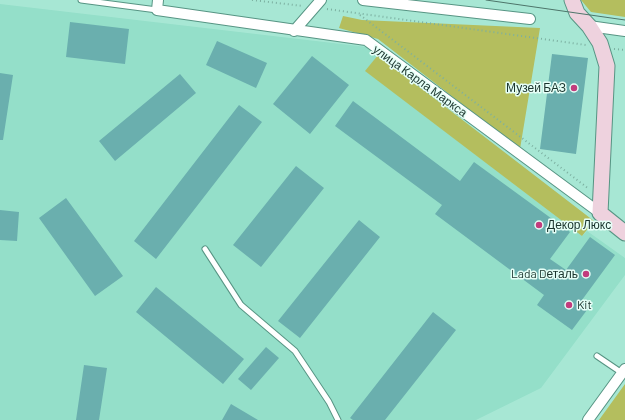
<!DOCTYPE html>
<html>
<head>
<meta charset="utf-8">
<style>
  body { margin:0 }
  canvas { display:block; background:#a7e7d4 }
</style>
</head>
<body>
<canvas width="625" height="420"></canvas>
<script>
const g = document.querySelector('canvas').getContext('2d');
g.lineJoin = 'round';
function fillPath(path, color) { g.fillStyle = color; g.fill(path, 'evenodd'); }
function trace(path, color, width, dash) { g.strokeStyle = color; g.lineWidth = width; g.lineCap = dash ? 'butt' : 'round'; g.setLineDash(dash || []); g.stroke(path); }
function label(font, color, halo, rows, align = 'center') {
  g.font = font + ' Barlow,sans-serif'; g.lineWidth = 3; g.setLineDash([]); g.textBaseline = 'middle'; g.strokeStyle = halo; g.fillStyle = color; for (const [text, x, y, turn = 0] of rows) {
    g.save(); g.translate(x, y); g.rotate((+turn || 0) * Math.PI / 180); g.textAlign = isNaN(turn) ? turn : align; if (halo) g.strokeText(text, 0, 0); g.fillText(text, 0, 0); g.restore();
  }
}
fillPath(new Path2D(`
  M0,4l367,43 11,8 -12,16 216,165 5,-5 38,27v17l-84,113 -65,32h-476z`), '#94dfc9');
fillPath(new Path2D(`
  M581,0h44v17l-34,-5z
  M343,16l19,4 178,8 -20,121 -142,-110 -39,-11z
  M378,55l216,166 -12,15 -217,-165z
  M625,384v36h-26z`), '#b4be5e');
fillPath(new Path2D(`
  M70,22l59,7 -4,35 -59,-7z
  M217,41l50,22 -11,25 -50,-23z
  M552,54l36,4 -12,96 -36,-5z
  M312,56l37,29 -39,49 -37,-30z
  M0,73l13,2 -10,65h-3z
  M180,74l16,19 -81,68 -16,-20z
  M353,101l107,80 14,-19 96,70 -20,27 16,11 24,-33 25,18 -33,45 8,6 -18,24 -35,-25 7,-10 -109,-81 7,-9 -107,-79z
  M239,105l23,17 -106,137 -22,-18z
  M296,166l28,22 -63,79 -28,-22z
  M66,198l57,78 -28,20 -56,-78z
  M0,210l19,2 -2,29 -17,-1z
  M359,220l21,17 -80,101 -22,-17z
  M156,287l88,72 -21,25 -87,-72z
  M433,312l23,18 -71,90h-32l-3,-2z
  M266,347l13,11 -28,32 -13,-11z
  M84,365l23,3 -8,52h-23z
  M231,404l27,16h-36z`), '#6aafae');
const lane = new Path2D(`
  M81,0l76,10
  M205,249l36,56 54,46 34,51 9,18
  M597,356l25,17`);
const street = new Path2D(`
  M158,0l-1,10 209,30 234,173
  M363,0l167,19
  M589,26l36,5
  M294,31l27,-31
  M588,420l37,-51`);
const secondary = new Path2D(`
  M572,0l5,13 12,13 11,17 7,23 -7,147 25,20`);
trace(lane, '#579584', 7);
trace(street, '#579584', 12);
trace(secondary, '#579584', 17);
trace(new Path2D(`
  M252,0l51,6
  M327,9l259,36
  M360,15l229,174
  M614,49l11,1`), '#7cb0a1', 2, [1, 3]);
trace(lane, '#fff', 5);
trace(street, '#fff', 10);
trace(secondary, '#eed2de', 15);
trace(new Path2D(`
  M486,0l139,20`), '#4d756a', 1);
for (const [x, y, r, color] of [
  [574,88,4,"#c23c7d"],
  [539,225,4,"#c23c7d"],
  [586,274,4,"#c23c7d"],
  [569,305,4,"#c23c7d"]
]) { const dot = new Path2D(); dot.arc(x, y, r, 0, 2 * Math.PI); g.fillStyle = color; g.fill(dot); trace(dot, '#e6fff7', 1.5); }
label('12px', '#1a342d', '#e6fff7', [
  ["улица Карла Маркса",420,81,36]
]);
label('12px', '#1a342d', '#e6fff7', [
  ["Музей БАЗ",566,88],
  ["Декор Люкс",547,225,"left"],
  ["Lada Dеталь",578,274],
  ["Kit",577,305,"left"]
], 'right');
</script>
</body>
</html>
